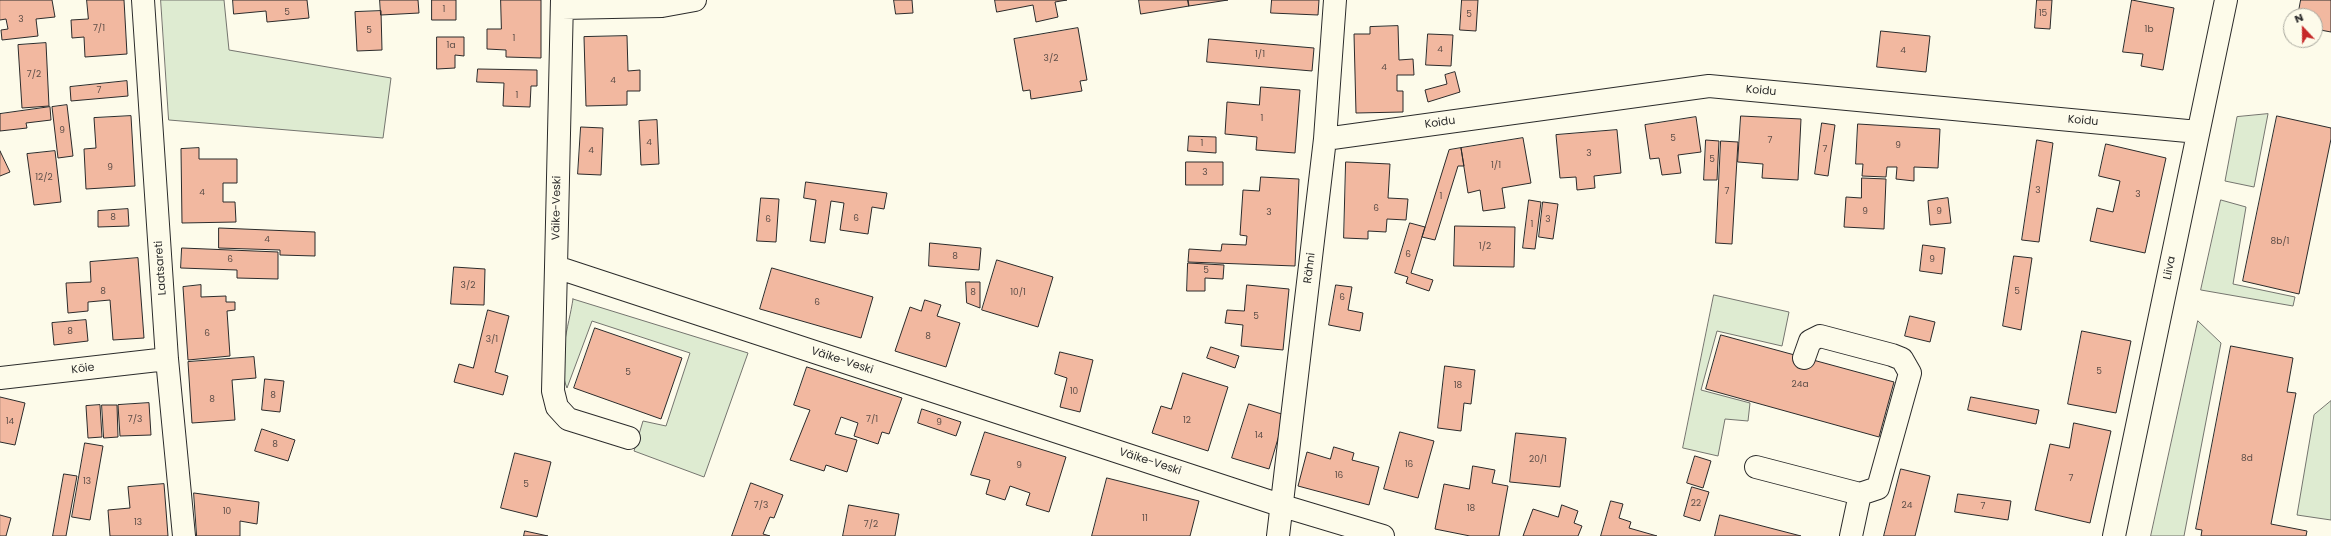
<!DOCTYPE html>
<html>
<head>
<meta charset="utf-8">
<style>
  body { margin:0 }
  #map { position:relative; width:2331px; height:536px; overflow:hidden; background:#fdfbea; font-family:Poppins,sans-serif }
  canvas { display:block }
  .north { position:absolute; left:2283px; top:8px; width:40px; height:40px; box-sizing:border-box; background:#fdfbea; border:1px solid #a9a89e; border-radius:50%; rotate:338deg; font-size:11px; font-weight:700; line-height:16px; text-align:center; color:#2b2b2b }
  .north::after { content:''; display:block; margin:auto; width:14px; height:18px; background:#c62828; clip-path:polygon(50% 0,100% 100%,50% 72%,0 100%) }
</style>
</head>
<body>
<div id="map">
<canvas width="2331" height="536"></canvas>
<div class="north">N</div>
</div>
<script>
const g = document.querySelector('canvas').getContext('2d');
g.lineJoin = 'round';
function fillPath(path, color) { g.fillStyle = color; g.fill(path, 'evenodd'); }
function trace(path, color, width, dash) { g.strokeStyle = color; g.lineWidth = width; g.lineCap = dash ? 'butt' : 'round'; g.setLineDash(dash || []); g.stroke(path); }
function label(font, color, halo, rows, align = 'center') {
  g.font = font + ' Poppins,sans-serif'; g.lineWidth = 3; g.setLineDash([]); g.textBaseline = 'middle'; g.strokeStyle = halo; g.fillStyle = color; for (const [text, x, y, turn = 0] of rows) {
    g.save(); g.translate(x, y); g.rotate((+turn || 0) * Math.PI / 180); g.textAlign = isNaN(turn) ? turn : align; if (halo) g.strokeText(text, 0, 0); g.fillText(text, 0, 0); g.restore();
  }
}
const green = new Path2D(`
  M161,0h63l5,50 162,28 -8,60 -214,-18z
  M2268,114l-14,73 -29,-6 12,-64z
  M2221,200l25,7 -13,77 62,13 -2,9 -92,-16z
  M1714,295l75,17 -7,34 -65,-15 -16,59 49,13 -2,18 -23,-2 -7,37 -35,-8z
  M573,299l175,54 -44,124 -70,-26 9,-30 23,5 24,-73 -98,-32 -25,67c-11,-26 2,-62 6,-89z
  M2198,321l23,22 -37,193h-33z
  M2331,401v119l-34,-5 17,-100z`);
fillPath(green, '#deebd1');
trace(green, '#74746e', 1);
const building = new Path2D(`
  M0,0h52l3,17 -19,2 2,17 -36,4 -1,-10 7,-1 -2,-10 -6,1z
  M87,0h37l3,54 -42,3 -1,-20 -12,1 -1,-18 17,-1z
  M233,0h74l2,18 -42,4 -1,-11 -32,3z
  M380,0h38l1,13 -38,2z
  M432,0h24v20h-24z
  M501,0h40v58l-35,-1v-7l-19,-1v-20h14z
  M894,0h18l1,13 -17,1z
  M995,0h72l-12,2 3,15 -22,5 -3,-17 -36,7z
  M1139,0h49l1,6 -48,8z
  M1188,0h40l-39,6z
  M1272,0h47l-1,15 -47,-2z
  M1462,0h16l-2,31 -16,-1z
  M2037,0h15l-2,29 -15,-1z
  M2132,0l42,8 -11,62 -22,-4 2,-12 -20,-2z
  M2301,0h30v32l-16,-3v-13h-17z
  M381,11l1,39 -25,1 -2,-39z
  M1398,26l1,34 14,-1 1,16h-17v16h6v21l-47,1 -2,-79h16v-7z
  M1078,28l9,52 -7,1 2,10 -51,8 -1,-9 -7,1 -9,-52z
  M1881,31l49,5 -4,36 -49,-5z
  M1428,34l25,1 -2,31 -25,-1z
  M627,36l1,35 12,-1v21h-13v14l-41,1 -2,-69z
  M437,37h27v19l-9,-1v13l-18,1z
  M1209,39l105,9 -2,23 -105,-9z
  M46,43l3,63 -27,2 -4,-63z
  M478,69l59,1v16h-6l-1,21 -27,-1 1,-23 -27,-1z
  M1455,72l5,20 -32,10 -3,-12 22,-6 -2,-9z
  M127,81l1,15 -57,5 -1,-14z
  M1261,87l39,3 -5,63 -39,-3 1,-13 -32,-3 2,-32 32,3z
  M67,105l6,51 -15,2 -6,-51z
  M50,107l1,13 -25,3 1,5 -27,3v-17z
  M131,116l4,70 -49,3 -2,-40 12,-1 -2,-30z
  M1741,116l60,3 -3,61 -36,-2 1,-14 -25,-2z
  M2277,116l54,12v11l-32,155 -56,-13z
  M1696,117l5,35 -23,3 3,18 -19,2 -3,-17 -9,1 -5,-34z
  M657,120l2,44 -18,1 -2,-44z
  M1822,123l13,2 -7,51 -13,-2z
  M1858,124l82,5 -2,39 -24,-1v14l-18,-2 1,-12h-10l-1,10 -24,-1 1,-12h-7z
  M581,127l22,1 -2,47 -23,-1z
  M1617,130l4,43 -27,3 1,12 -18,2 -1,-13 -16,1 -4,-43z
  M1189,136l27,1v16l-28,-2z
  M1523,138l8,45 -29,5 3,20 -22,3 -3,-21 -12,3 -7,-45z
  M1706,140l13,1 -2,39h-13z
  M2037,140l16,3 -14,99 -17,-2z
  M1721,141l17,1 -6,102 -16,-1z
  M2106,144l60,14 -21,95 -55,-12 7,-33 16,4 7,-31 -21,-5z
  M199,148v11h38v24h-14v19h12l1,20 -54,1 -1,-74z
  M1461,148l3,18h-6l-23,74 -13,-3 27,-87z
  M0,151l10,21 -10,4z
  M55,151l6,51 -27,3 -7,-51z
  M1186,162h37v23h-37z
  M1346,162l44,2 -2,34 20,1 -2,21 -19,-1 -1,13 -18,-1v8l-24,-1z
  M1261,177l38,2 -4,87 -107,-4 1,-13 32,2 1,-7 24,1 1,-9 -7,-1 3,-45 16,1z
  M1862,178l24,1 -2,50 -40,-2 2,-30 15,1z
  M806,182l81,11 -3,16 -12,-2 -4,27 -28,-4 4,-27 -13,-2 -6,42 -15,-2 6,-41 -12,-2z
  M761,198l18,1 -3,43 -19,-1z
  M1948,198l3,25 -21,2 -2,-24z
  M1529,200l12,2 -6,47 -12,-1z
  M1543,202l15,2 -5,35 -14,-2z
  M128,209l1,17 -31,1v-16z
  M1410,223l15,4 -14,46 22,7 -4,11 -23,-8 2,-6 -13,-4z
  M1455,226l60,1 -1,40 -60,-1z
  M219,228l96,4v24l-35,-1v-5l-61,-2z
  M930,243l51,5 -2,22 -50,-4z
  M1923,245l22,3 -3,26 -22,-3z
  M182,248l96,4v27l-41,-1v-8l-56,-2z
  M2014,256l18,2 -11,72 -18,-4z
  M138,258l6,80 -31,2 -3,-40 -22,2v9l-20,2 -2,-30 25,-1 -1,-20z
  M997,260l56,17 -15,50 -56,-17z
  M1188,263l36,2 -1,14 -18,-1v13h-18z
  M454,267l31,2 -1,36 -33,-1z
  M772,268l101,29 -12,41 -101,-29z
  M966,282h14v26l-13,-5z
  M201,285v12l25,-1v6h9v8l-8,1 3,45 -42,4 -5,-73z
  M1247,285l42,4 -6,61 -42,-4 2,-21 -18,-2 2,-13 17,1z
  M1336,285l16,2 -4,23 15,3 -3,18 -31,-6z
  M925,300l16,5 -4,11 23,7 -14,44 -51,-16 15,-44 11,4z
  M488,310l21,6 -14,56 13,4 -5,19 -49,-13 5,-18 14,4z
  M1910,316l25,6 -5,20 -25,-6z
  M86,320l2,21 -34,4 -2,-22z
  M595,328l87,30 -21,61 -87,-31z
  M2082,331l49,10 -15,72 -48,-9z
  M1721,335l173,47 -15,55 -173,-48z
  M2231,346l62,12 -6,34 9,1 -25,131 36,7 -1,5h-105l1,-6 -6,-1z
  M1211,347l28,9 -4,12 -28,-10z
  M1060,352l33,8 -13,52 -20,-5 7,-29 -12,-4z
  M254,357l2,21 -24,2 3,40 -43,3 -4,-61z
  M1445,366l30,4 -4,34 -7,-1 -3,28 -23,-3z
  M807,367l95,31 -13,36 -7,-2 -4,12 -24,-8 4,-13 -17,-6 -6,17 22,6 -10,32 -21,-7 -2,6 -34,-11 20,-50 -16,-5z
  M1183,373l45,14 -20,64 -56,-18 9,-27 10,3z
  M265,379l19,2 -4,31 -18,-2z
  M0,397l25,6 -10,42 -15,-3z
  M1971,397l68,13 -3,14 -68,-14z
  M149,403l2,32 -31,1 -2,-31z
  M1249,404l36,11 -16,54 -37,-11z
  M100,405l2,32 -14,1 -2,-32z
  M102,405h15l1,32 -14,1z
  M922,409l39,13 -5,14 -38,-13z
  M2074,423l37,8 -21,92 -55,-13 15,-66 19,4z
  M262,429l33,11 -7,21 -33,-10z
  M985,432l81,25 -17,55 -23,-7 4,-12 -20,-7 -5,14 -19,-6 4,-14 -19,-5z
  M1400,432l34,9 -16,57 -34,-9z
  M1516,433l50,5 -6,49 -50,-5z
  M85,443l18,3 -13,74 -18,-3z
  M1334,447l20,6 -2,7 27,7 -10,38 -71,-19 9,-34 23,7z
  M515,453l36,9 -14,55 -36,-9z
  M1695,456l16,5 -8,27 -16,-5z
  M1473,466l22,4 -3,13 16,3 -9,50h-29l-35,-7 9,-45 25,5z
  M1901,469l29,7 -15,60h-31z
  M64,474l13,2 -11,60h-13z
  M1107,478l92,23 -9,35h-98z
  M751,483l32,12 -9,23 -4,-1 -7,17 7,2h-38z
  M164,484l4,52h-58l-2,-26 22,-2 -2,-21z
  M1692,487l17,5 -9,29 -16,-5z
  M194,493l65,9 -2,22 -17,-3v15h-43z
  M1958,494l53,7 -3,19 -53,-8z
  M1611,501l12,3 -4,14 12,4 -2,6 28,8h-56z
  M849,505l50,9 -4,22h-52z
  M1562,505l16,6 -4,12 8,3 -4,10h-55l10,-27 25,8z
  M0,515l11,3 -5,18h-6z
  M1720,515l81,21h-86z
  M525,531l23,5h-24z`);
fillPath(building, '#f2b8a0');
trace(building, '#2b2b2b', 1);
const minor = new Path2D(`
  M143,0l24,359 17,177
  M562,0l-6,267 727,239 100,30
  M562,8l100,-2 33,-6
  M1325,139l384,-53 489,46
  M556,267l-3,124 4,16 11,12 61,19
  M1804,358l6,-17 10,-5 72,19 10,4 8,14 -32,115 -18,6
  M0,378l167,-19
  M1756,467l104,27 -9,42
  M1278,536l47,-397 10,-139
  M2114,536l112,-536`);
trace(minor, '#2b2b2b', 24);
trace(minor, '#fdfbea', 22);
label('9px', '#5d4e48', null, [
  ["1",444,10],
  ["5",287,13],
  ["15",2043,14],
  ["5",1469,15],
  ["3",21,20],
  ["7/1",99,29],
  ["1b",2149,30],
  ["5",369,31],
  ["1",514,39],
  ["1a",451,46],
  ["4",1440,50],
  ["4",1903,51],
  ["1/1",1260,55],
  ["3/2",1051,59],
  ["4",1384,68],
  ["7/2",34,75],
  ["4",613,81],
  ["7",99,91],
  ["1",517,96],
  ["1",1262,119],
  ["9",62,131],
  ["5",1673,139],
  ["7",1770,141],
  ["4",649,143],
  ["1",1202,144],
  ["9",1898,146],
  ["7",1825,150],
  ["4",591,151],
  ["3",1589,154],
  ["5",1712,160],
  ["1/1",1496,166],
  ["9",110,168],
  ["3",1205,173],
  ["12/2",44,178],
  ["3",2038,191],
  ["7",1727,192],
  ["4",202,193],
  ["3",2138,195],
  ["1",1441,197],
  ["6",1376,209],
  ["9",1865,212],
  ["9",1939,212],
  ["3",1269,213],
  ["8",113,218],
  ["6",856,219],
  ["6",768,220],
  ["3",1548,220],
  ["1",1532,225],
  ["4",267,240],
  ["8b/1",2280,242],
  ["1/2",1485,247],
  ["6",1408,255],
  ["8",955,257],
  ["6",230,260],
  ["9",1932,260],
  ["5",1206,271],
  ["3/2",468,286],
  ["8",103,292],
  ["5",2017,292],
  ["8",973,293],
  ["10/1",1018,293],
  ["6",1342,298],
  ["6",817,303],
  ["5",1256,317],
  ["8",70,332],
  ["6",207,334],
  ["8",928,337],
  ["3/1",492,340],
  ["5",2099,372],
  ["5",628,373],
  ["24a",1800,385],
  ["18",1458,386],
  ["10",1074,392],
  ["8",273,396],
  ["8",212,400],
  ["7/3",135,420],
  ["7/1",872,420],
  ["12",1187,421],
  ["14",10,422],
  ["9",939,423],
  ["14",1259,436],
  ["8",275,445],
  ["8d",2247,459],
  ["20/1",1538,460],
  ["16",1409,465],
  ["9",1019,466],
  ["16",1339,476],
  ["7",2071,479],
  ["13",87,482],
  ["5",526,485],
  ["22",1696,504],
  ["7/3",761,506],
  ["24",1907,506],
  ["7",1983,507],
  ["18",1471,509],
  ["10",227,512],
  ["11",1145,519],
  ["13",138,523],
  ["7/2",871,525]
]);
label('11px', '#2b2b2b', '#fdfbea', [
  ["Koidu",1761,91,5],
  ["Koidu",2083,121,5],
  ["Koidu",1440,123,-8],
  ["Väike-Veski",557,208,-89],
  ["Laatsareti",161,268,-94],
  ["Rähni",1310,268,-83],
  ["Liiva",2170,268,-78],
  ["Väike-Veski",842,361,18],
  ["Köie",83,369,-7],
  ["Väike-Veski",1150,462,18]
]);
</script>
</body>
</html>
